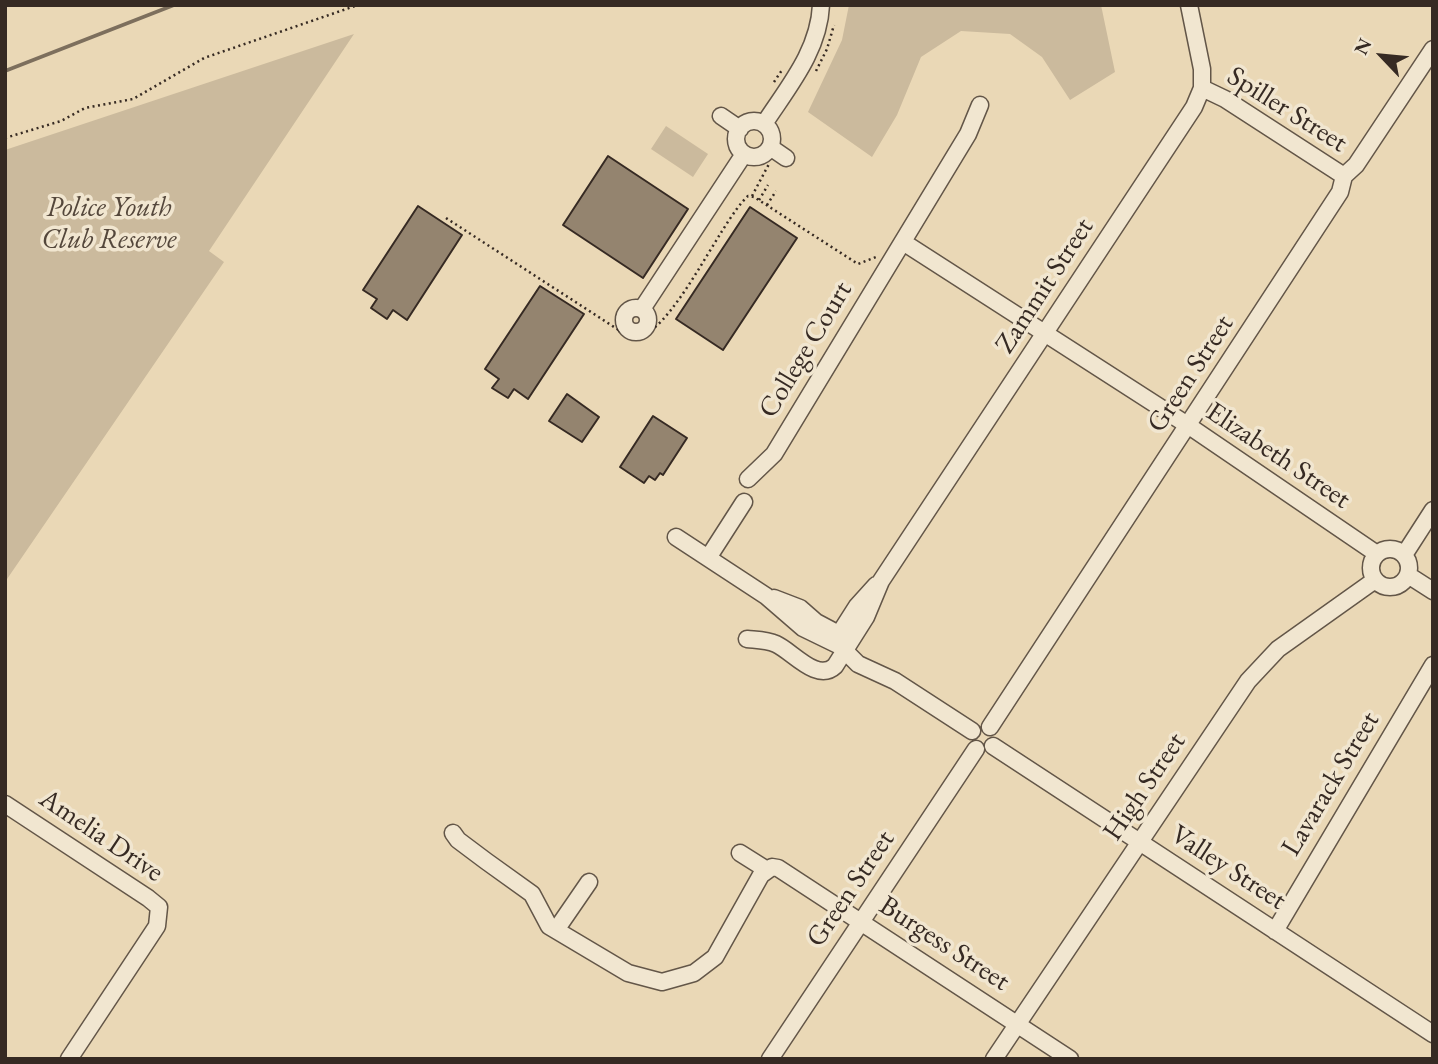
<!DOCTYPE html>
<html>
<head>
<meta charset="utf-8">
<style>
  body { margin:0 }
  #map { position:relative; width:1438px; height:1064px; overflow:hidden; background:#ead8b6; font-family:"EB Garamond",serif }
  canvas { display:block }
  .frame { position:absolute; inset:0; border:7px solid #362a23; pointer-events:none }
  .north { position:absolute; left:1347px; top:21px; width:70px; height:70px; -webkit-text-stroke:5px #f1e6d0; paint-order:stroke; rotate:296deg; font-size:19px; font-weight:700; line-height:28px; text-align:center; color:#362a23 }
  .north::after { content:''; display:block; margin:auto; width:24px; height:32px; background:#362a23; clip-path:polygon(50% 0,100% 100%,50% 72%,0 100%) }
</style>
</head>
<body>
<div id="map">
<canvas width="1438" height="1064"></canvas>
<div class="frame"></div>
<div class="north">N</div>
</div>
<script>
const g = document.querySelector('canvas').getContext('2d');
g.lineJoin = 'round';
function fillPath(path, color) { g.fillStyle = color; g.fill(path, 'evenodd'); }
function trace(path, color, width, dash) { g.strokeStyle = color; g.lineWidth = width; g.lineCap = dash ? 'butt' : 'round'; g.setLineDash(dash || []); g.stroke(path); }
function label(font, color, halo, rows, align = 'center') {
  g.font = font + ' "EB Garamond",serif'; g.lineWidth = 7; g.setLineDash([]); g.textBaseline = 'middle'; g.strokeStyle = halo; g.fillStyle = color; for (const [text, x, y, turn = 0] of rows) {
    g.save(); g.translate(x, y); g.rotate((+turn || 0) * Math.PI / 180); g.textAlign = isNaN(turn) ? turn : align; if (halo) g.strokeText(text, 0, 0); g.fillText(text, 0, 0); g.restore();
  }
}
fillPath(new Path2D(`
  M849,5h252l14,67 -45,28 -28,-43 -32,-23 -49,-3 -40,26 -24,58 -25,42 -64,-45 34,-72z
  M354,34l-145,217 15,11 -219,320v-432z
  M666,126l42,28 -15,23 -42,-28z`), '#cbba9d');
trace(new Path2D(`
  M5,71l169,-66`), '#7d6f5d', 3.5);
const building = new Path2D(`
  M608,156l80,53 -45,69 -80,-53z
  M418,206l44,29 -55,85 -14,-10 -6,9 -16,-11 6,-9 -14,-9z
  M750,207l47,31 -74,112 -47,-31z
  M540,286l44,28 -56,85 -14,-10 -6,9 -16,-10 7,-9 -14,-10z
  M567,394l32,23 -17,25 -33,-21z
  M653,416l34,22 -24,37 -3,-2 -5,7 -6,-4 -5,7 -24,-16z`);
fillPath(building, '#94846f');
trace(building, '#362a23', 2);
const minor = new Path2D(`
  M1202,88l23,11 119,77
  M721,116l19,13
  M736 139a18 18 0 1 1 36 0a18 18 0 1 1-36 0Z
  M764,124c24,-37 55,-73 57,-119
  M770,147l16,11
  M903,242l286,184 188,128
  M624 320a12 12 0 1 1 24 0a12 12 0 1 1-24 0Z
  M642,309l102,-155
  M748,479l26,-25 194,-320 12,-29
  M676,537l90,59 37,32 37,18 18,18 37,17 77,50
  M1371 568a19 19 0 1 1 38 0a19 19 0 1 1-38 0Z
  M1404,555l29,-45
  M708,558l36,-56
  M1408,575l25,16
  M774,598l26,10 16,14 17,9
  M747,639c9,1 20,1 29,5 16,7 41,39 59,22l31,-49 15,-36 313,-474 8,-19v-19l-13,-64
  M834,642l23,-36 19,-21
  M990,727l350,-535 4,-16 12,-11 77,-116
  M993,746l440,288
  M5,804l143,94 11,9 -2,19 -88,133
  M453,833l5,7 28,21 46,33 17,32 79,47 34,9 32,-9 21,-16 46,-82 11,-8 6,1 292,191
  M740,853l27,17
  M556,930l33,-48
  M1275,931l158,-266
  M770,1059l206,-310
  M994,1059l254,-378 30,-32 97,-69`);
trace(minor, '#635648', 19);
trace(new Path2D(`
  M816,71l11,-22 7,-24
  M774,82l8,-12
  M5,138l56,-17 24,-13 48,-9 71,-41 154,-53
  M752,196l18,-34
  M759,200l9,-15
  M767,205l9,-14
  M446,218l185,120c39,3 88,-116 117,-142l6,1 104,67 18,-7
  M620,332c-6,-13 -3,-26 11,-30`), '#362a23', 2.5, [2, 3.5]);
trace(minor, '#f1e6d0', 16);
label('28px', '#362a23', '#f1e6d0', [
  ["Spiller Street",1287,110,32],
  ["Zammit Street",1045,286,-57],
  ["College Court",806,350,-59],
  ["Green Street",1191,374,-57],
  ["Elizabeth Street",1278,456,34],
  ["Lavarack Street",1331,784,-59],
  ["High Street",1145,787,-56],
  ["Amelia Drive",101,836,34],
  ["Valley Street",1228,868,33],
  ["Green Street",851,889,-56],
  ["Burgess Street",944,944,33]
]);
label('italic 28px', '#54473b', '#f1e6d0', [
  ["Police Youth",109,208],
  ["Club Reserve",109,240]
]);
</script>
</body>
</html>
